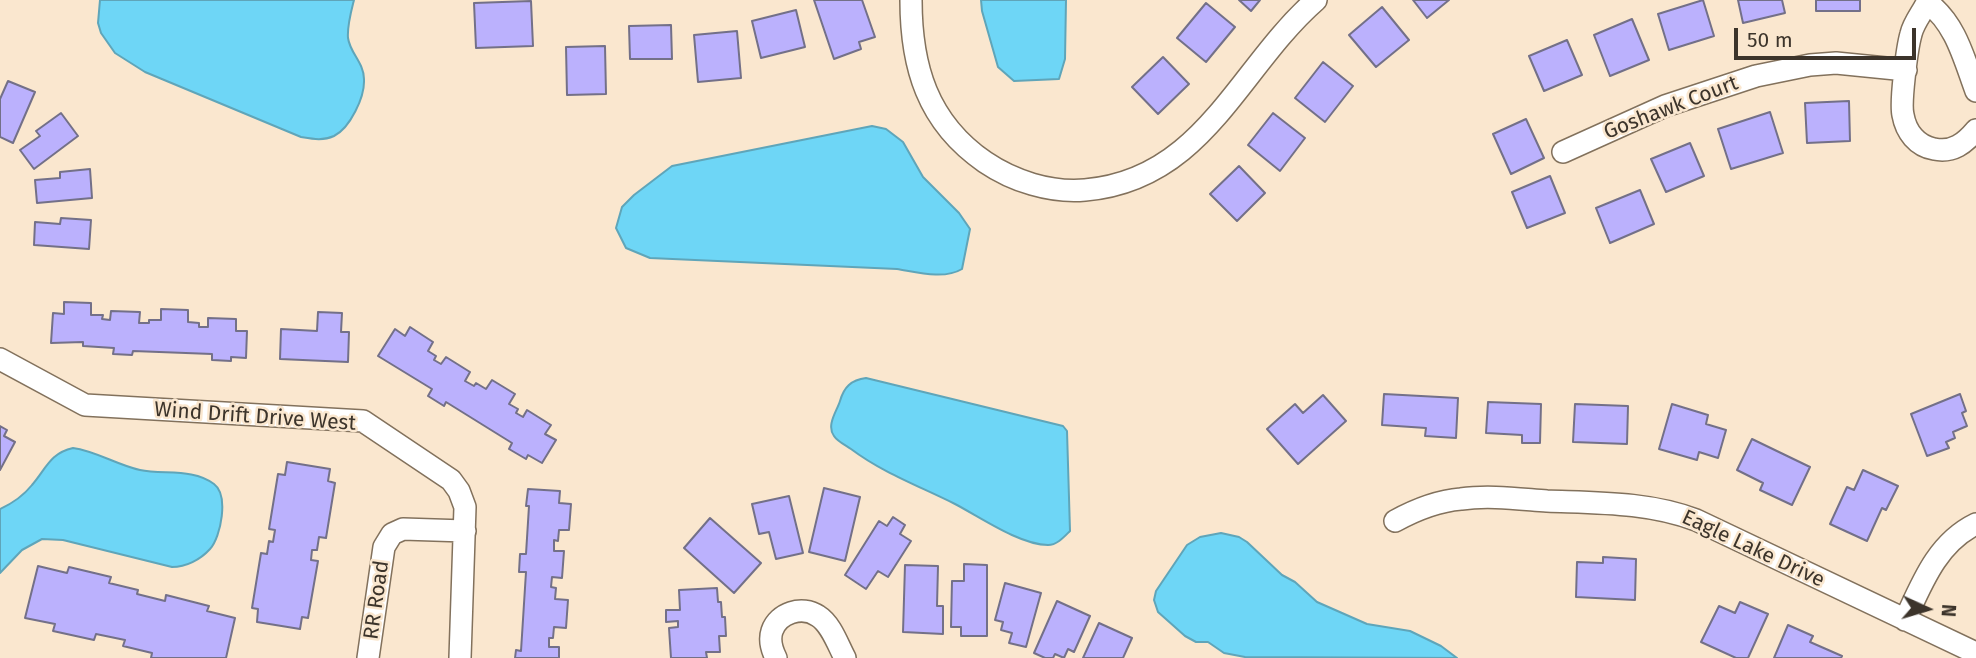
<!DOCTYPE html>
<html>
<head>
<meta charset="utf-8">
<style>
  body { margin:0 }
  #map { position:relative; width:1976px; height:658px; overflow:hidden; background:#fae7cf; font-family:"Fira Sans",sans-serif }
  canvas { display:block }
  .north { position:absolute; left:1892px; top:574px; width:70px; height:70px; -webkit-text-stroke:5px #fae7cf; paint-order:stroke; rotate:94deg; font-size:19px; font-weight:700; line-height:28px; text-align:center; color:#3c342b }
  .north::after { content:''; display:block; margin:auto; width:24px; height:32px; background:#3c342b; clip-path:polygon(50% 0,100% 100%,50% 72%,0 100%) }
  .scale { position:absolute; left:1734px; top:28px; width:182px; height:32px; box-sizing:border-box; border:4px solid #3c342b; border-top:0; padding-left:9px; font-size:21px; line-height:24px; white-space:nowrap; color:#3c342b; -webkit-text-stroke:5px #fae7cf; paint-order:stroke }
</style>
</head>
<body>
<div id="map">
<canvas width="1976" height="658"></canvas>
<div class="north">N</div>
<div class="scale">50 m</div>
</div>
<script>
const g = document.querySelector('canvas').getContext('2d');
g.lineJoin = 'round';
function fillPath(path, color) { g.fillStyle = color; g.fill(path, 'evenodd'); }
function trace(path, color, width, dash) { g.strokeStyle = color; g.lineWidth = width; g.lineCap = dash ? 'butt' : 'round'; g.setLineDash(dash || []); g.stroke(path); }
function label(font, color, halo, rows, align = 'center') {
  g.font = font + ' "Fira Sans",sans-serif'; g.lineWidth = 5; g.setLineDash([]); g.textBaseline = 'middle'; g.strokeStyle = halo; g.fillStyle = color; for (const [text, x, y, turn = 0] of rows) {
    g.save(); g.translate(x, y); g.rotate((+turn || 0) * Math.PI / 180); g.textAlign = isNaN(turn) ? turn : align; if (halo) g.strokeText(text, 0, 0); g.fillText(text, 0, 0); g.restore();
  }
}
const water = new Path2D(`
  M100,0h254c-3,12 -7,26 -6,38 2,15 16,25 16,41 1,18 -14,49 -30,57 -11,5 -21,3 -33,1l-156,-65 -30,-19 -14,-20 -3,-10z
  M981,0h85l-1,59 -6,20 -45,2 -16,-14 -16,-56z
  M872,126l14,3 17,13 20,35 36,36 11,16 -8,40c-18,11 -46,3 -65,0l-247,-11 -24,-10 -10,-20 6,-21 12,-12 38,-29z
  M866,378l197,48 4,5 3,100c-6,6 -13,14 -22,14 -28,0 -68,-28 -93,-41 -36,-18 -72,-31 -104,-55 -6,-4 -14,-8 -17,-13 -8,-11 3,-25 6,-35 4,-14 11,-21 26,-23z
  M73,448c23,3 44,17 67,22 24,5 53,-2 74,14 15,11 7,53 -4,65 -10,11 -24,18 -38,18l-109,-27 -21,-1 -20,11 -22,23v-64c11,-5 24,-14 32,-24 14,-16 18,-32 41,-37z
  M1221,533l18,4 8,5 35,33 13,7 22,20 50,22 43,7 31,15 16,12 -212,-1 -21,-4 -16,-11h-12l-11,-6 -27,-24 -4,-12 2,-9 31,-46 13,-8z`);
fillPath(water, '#6ed6f6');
trace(water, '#5fa5b9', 2);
const building = new Path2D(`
  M814,0h48l13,37 -16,5 2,7 -27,10z
  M1239,0h21l-9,11z
  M1413,0h36l-22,18z
  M1703,0l11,36 -45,14 -11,-36z
  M1738,0h44l3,13 -42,10z
  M1816,0h44v11h-44z
  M531,1l2,45 -57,2 -2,-45z
  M1206,3l29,24 -29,35 -29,-24z
  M1382,7l27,33 -33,27 -27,-32z
  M796,10l9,37 -44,11 -9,-37z
  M1632,19l17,41 -39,16 -16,-41z
  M671,25l1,34h-42l-1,-33z
  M737,31l4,47 -43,4 -4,-47z
  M1567,40l15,35 -38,16 -15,-35z
  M605,46l1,48 -39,1 -1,-48z
  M1163,57l26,27 -31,30 -26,-27z
  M1323,62l30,24 -28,36 -30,-24z
  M8,81l27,11 -22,51 -13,-6v-38z
  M1849,101l1,40 -43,2 -2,-40z
  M1770,112l13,41 -52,16 -13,-40z
  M61,113l17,23 -44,33 -14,-19 20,-14 -4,-5z
  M1273,113l32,25 -25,33 -32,-26z
  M1526,119l18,39 -33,16 -18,-40z
  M1690,143l14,33 -38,16 -15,-33z
  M1239,166l26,27 -28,28 -27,-27z
  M90,169l2,29 -55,5 -2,-23 25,-2v-6z
  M1550,176l15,37 -38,15 -15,-36z
  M1640,190l14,34 -44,19 -14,-35z
  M61,218l30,2 -2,29 -55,-4 1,-23 25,2z
  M64,302l27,1v12h12l-1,4 8,1 1,-9 29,1 -1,11h10v-3h12v-11l27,1v12l11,1v4h9v-9l28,1v12h11l-1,27 -15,-1v4l-19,-1v-6l-79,-3 -1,4 -19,-1 1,-6 -31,-2v-4l-32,1 2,-30 11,1z
  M318,312l24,1 -1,19h8l-1,30 -68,-3 1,-30 36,2z
  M410,327l23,15 -5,9 8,5 -2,4 7,4 5,-7 24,15 -5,9 9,5 2,-3 10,6 6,-9 23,14 -6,10 9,5 -2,4 7,4 4,-7 24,15 -6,9 11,6 -14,23 -14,-8 -2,4 -17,-10 3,-6 -66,-41 -2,4 -16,-10 4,-7 -54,-33 17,-27 10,7z
  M1384,394l74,4 -2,40 -31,-2 1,-8 -44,-3z
  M1960,394l6,17 -4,2 5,13 -14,6 2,6 -9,4 3,6 -22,8 -16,-42z
  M1323,395l23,26 -48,43 -31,-35 28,-25 8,9z
  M1488,402l53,2 -1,39h-18v-8l-36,-2z
  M1575,404l53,2 -1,38 -54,-2z
  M1672,404l36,11 -2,9 20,6 -8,28 -19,-6 -2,8 -38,-11z
  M0,426l7,4 -3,6 11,6 -15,28z
  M1752,439l58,28 -18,38 -32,-15 3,-7 -26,-13z
  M287,462l43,7 -2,12 7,2 -9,55 -7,-1 -2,13h-5l-1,10 7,1 -10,57 -6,-1 -2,12 -43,-7 1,-13 -6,-1 9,-55 6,1 2,-13 4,1 2,-12 -6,-1 9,-55 7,1z
  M1863,470l35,16 -12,24 -4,-2 -15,33 -37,-17 17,-37 7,3z
  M824,488l36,9 -15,64 -36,-9z
  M528,489l32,2 -1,12 12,1 -2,26h-10l-1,11 -4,-1v11h10l-2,27 -10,-1 -1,10 5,1 -1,11 13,1 -2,28 -12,-1 -1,11h-4v9h10v11h-44l1,-8 5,1 5,-79h-7l1,-18h6l3,-48h-3z
  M789,496l14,57 -27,6 -7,-27 -10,2 -7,-30z
  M893,517l12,8 -5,9 11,7 -23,36 -10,-6 -12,18 -21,-14 34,-54 8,5z
  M710,518l51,45 -27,30 -50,-45z
  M1603,557l33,2 -1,41 -59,-3 1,-35 26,1z
  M964,564l23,1v71h-26v-9h-10l1,-46h12z
  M905,565l33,1 -1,40h6v28l-40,-2z
  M38,566l29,7 2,-6 42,10 -2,6 29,7 -1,4 28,7 1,-6 43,11 -2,5 28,7 -9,40h-75l1,-5 -29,-7 2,-6 -29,-6 -2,6 -41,-9 2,-7 -30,-6z
  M1005,583l36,10 -15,54 -17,-4 3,-10 -11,-3 2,-8 -8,-2z
  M717,588l1,14h3l1,15h3l1,19h-7l1,16h-14l1,6h-36l-2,-30 9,-1v-6l-12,1v-12h14l-1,-20z
  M1057,601l33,15 -16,36 -6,-3 -4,9 -9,-4 -2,4h-8l-11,-5z
  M1740,602l28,12 -20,44h-12l-35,-16 18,-36 16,7z
  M1099,623l33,15 -9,20h-40z
  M1788,625l25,11 -3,6 32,14 -1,2h-67z`);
fillPath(building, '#bbb1fd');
trace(building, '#737088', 2);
const street = new Path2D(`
  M911,0c0,66 16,122 74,162 28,19 65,31 100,28 119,-10 153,-122 231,-190
  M1928,0c-4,11 -14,21 -17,34 -4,14 -11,69 -8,81 3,17 14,31 31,34 19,4 31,-6 42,-19
  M1928,3c28,21 36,56 48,88
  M1563,152l102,-46 91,-30 54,-11 26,-2 70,7
  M0,359l85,46 278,16 88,59 8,11 6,16 -5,151
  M1395,521c20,-11 42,-20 66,-22 28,-4 58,0 86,2 50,2 102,1 149,19l280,133
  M1905,620c17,-37 32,-77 71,-96
  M368,658l16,-111 8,-13 11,-5 62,2
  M776,658c-4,-8 -7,-18 -4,-27 6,-18 30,-26 46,-15 13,8 20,29 27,42`);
trace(street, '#82715c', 24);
trace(street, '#fff', 21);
label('21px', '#3c342b', '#fae7cf', [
  ["Goshawk Court",1671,108,-21],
  ["Wind Drift Drive West",255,417,4],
  ["Eagle Lake Drive",1753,549,25],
  ["RR Road",377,600,-82]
]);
</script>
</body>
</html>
